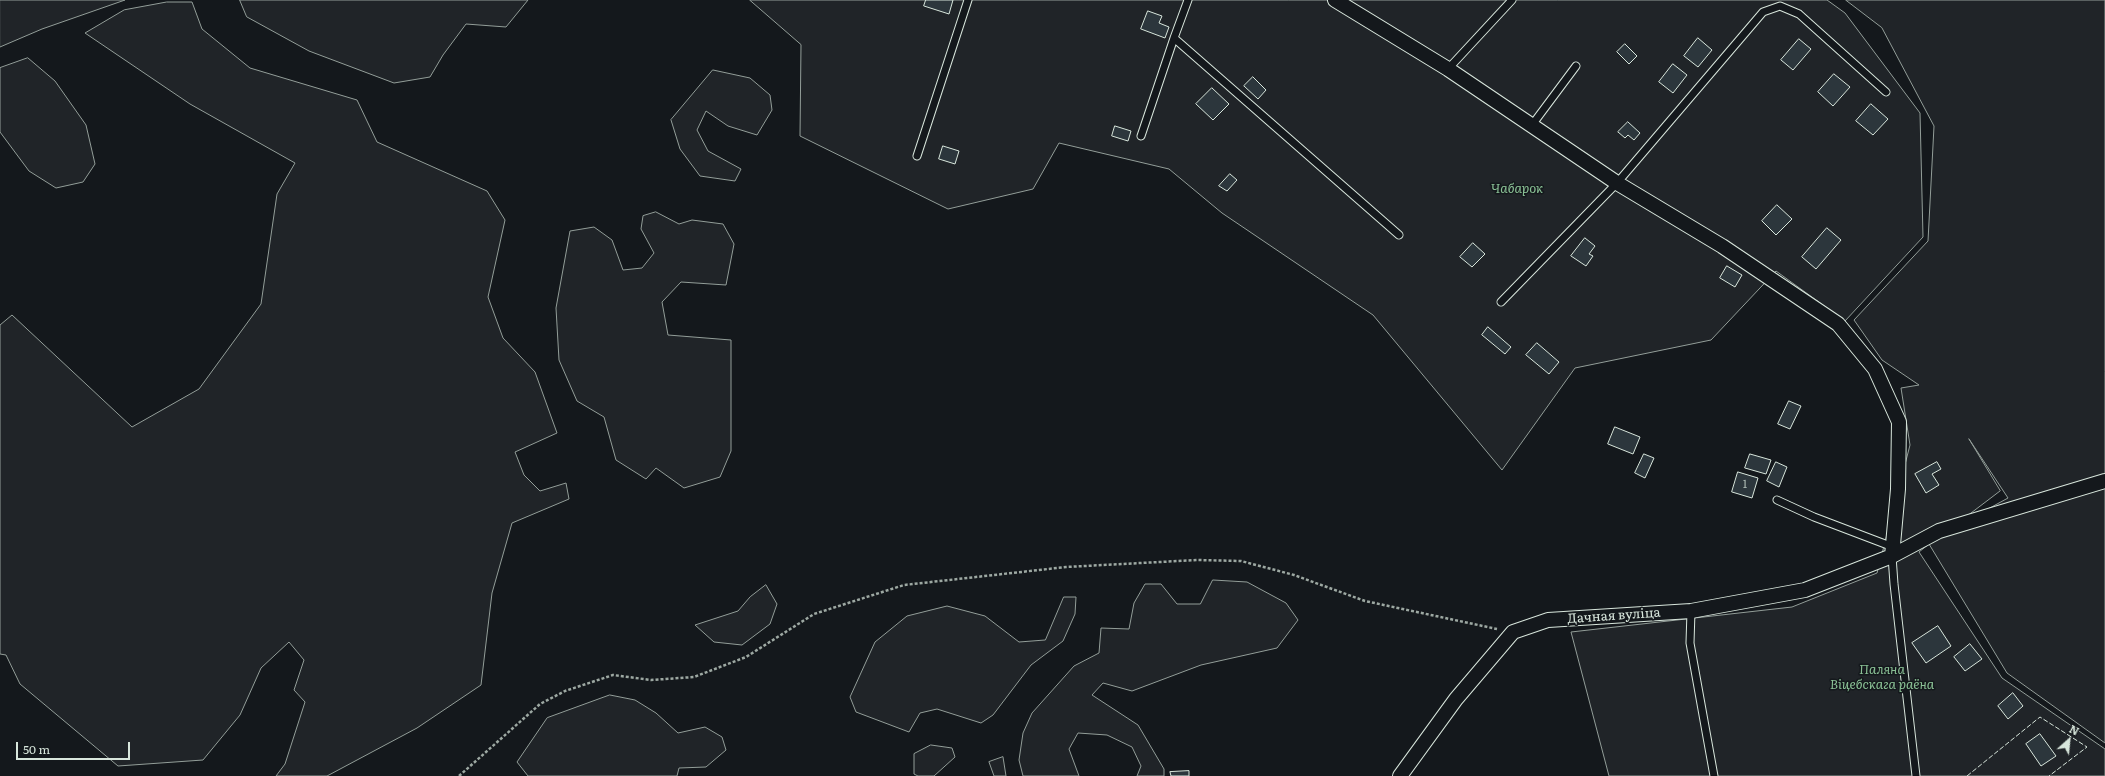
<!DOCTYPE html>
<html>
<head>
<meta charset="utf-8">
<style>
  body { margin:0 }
  #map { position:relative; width:2105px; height:776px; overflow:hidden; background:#14181c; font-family:Literata,serif }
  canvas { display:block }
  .north { position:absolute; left:2049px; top:720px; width:40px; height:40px; -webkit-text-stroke:3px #14181c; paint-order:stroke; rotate:27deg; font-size:11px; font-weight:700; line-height:16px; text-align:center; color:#d8e6dc }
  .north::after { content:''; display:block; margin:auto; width:14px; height:18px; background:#d8e6dc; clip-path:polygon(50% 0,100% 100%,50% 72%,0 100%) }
  .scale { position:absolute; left:16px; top:742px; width:114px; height:18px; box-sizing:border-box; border:2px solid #d8e6dc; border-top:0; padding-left:5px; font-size:12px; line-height:14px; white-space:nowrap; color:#d8e6dc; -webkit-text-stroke:3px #14181c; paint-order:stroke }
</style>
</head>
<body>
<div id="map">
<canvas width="2105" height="776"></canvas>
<div class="north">N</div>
<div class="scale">50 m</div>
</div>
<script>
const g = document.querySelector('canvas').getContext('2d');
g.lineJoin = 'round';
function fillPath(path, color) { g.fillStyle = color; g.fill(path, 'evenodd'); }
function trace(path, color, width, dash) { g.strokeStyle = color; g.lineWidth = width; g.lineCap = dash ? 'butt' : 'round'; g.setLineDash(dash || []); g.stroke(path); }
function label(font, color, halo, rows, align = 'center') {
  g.font = font + ' Literata,serif'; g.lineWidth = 3; g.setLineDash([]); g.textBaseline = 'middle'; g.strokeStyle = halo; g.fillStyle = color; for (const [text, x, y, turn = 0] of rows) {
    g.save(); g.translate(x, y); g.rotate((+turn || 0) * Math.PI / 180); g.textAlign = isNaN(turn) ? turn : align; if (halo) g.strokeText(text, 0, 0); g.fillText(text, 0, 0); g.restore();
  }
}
const green = new Path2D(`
  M0,0h125l-83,29 -42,18z
  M240,0h288l-22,27 -40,-3 -23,31 -13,22 -36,6 -85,-32 -62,-34z
  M750,0h1077l18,13 75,100 3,124 -78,84 -69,-50 -65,69 -136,28 -73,102 -129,-155 -151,-102 -53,-44 -110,-26 -26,46 -85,20 -148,-73 1,-91z
  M1846,0h259v743l-98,-70 -78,-129 -10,8 83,126 103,71v27h-496l-38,-144 221,-25 85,-34 33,-128 -9,-57 18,-3 -37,-25 -28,-40 74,-79 6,-115 -52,-98zM1969,439l39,59 -62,34 54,-41z
  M167,2h25l10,27 48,39 107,32 20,42 110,49 18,29 -17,77 15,41 32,34 22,61 -42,19 9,23 16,16 26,-8 3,16 -57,24 -20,70 -11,92 -64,43 -90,48h-51l9,-12 20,-62 -11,-12 10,-30 -15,-18 -28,26 -21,47 -37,45 -85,6 -98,-82 -14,-29 -6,-1v-329l12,-10 120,112 67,-38 62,-85 16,-110 18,-31 -105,-59 -105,-71 39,-23z
  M28,58l27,23 31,44 9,39 -12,18 -27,6 -27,-17 -29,-39v-64z
  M713,70l37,8 20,17 2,15 -15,25 -29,-9 -22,-15 -9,19 11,21 33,18 -6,12 -35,-5 -20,-27 -9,-29z
  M656,212l23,12 13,-4 31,4 11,20 -8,41 -45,-3 -19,20 6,33 63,5v111l-11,26 -36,11 -28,-20 -10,11 -30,-19 -12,-43 -27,-16 -18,-41 -3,-52 14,-77 24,-4 18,13 11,30 19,-2 12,-15 -13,-24 2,-13z
  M1213,580l34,2 39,21 12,17 -21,28 -76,17 -69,26 -29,-8 -11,12 46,30 26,44v7h-27l4,-10 -9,-19 -25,-12 -29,-2 -9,16 10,27h-56l-4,-16 4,-27 9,-20 42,-47 25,-13 2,-25 28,1 5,-26 11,-19h16l16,20h23z
  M766,585l11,19 -7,20 -28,21 -28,-3 -19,-17 43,-14 12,-14z
  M1064,597h12l-1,17 -12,27 -32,24 -38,50 -12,8 -44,-14 -17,4 -11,19 -53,-20 -6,-15 25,-55 32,-26 40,-10 38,10 34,26 26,-2z
  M610,695l25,5 21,13 22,20 27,-6 17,10 4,13 -20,17 -27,1 -2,8h-149l-11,-14 30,-44z
  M931,745l21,3 3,9 -21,19h-16l-4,-2v-20z
  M1003,757l3,19h-12l-5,-14z`);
fillPath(green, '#202428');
trace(green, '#939e99', 1);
const building = new Path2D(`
  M926,0h27l-4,14 -25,-8z
  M1148,11l14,5 -3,7 10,4 -4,11 -24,-9z
  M1698,38l14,12 -14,17 -14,-11z
  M1799,39l12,10 -18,21 -12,-10z
  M1625,44l12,12 -8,8 -12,-12z
  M1673,64l14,11 -14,18 -14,-11z
  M1834,74l16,13 -17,19 -15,-14z
  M1253,77l13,13 -8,9 -14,-13z
  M1212,88l17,16 -16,16 -17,-16z
  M1871,104l17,15 -15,16 -17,-14z
  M1628,122l12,11 -6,7 -6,-5 -3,3 -7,-6z
  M1115,126l16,5 -3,10 -16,-5z
  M943,146l16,5 -4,13 -16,-5z
  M1230,174l7,6 -10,11 -8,-5z
  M1777,205l15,14 -16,16 -14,-14z
  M1827,228l14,12 -25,29 -14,-12z
  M1585,238l10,8 -6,8 4,2 -7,10 -15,-10z
  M1473,243l12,11 -13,13 -12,-10z
  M1727,266l15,9 -7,12 -15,-9z
  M1488,327l23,20 -6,7 -23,-19z
  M1537,343l22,19 -10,12 -23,-19z
  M1789,401l12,5 -11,23 -12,-5z
  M1615,427l25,10 -7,17 -25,-10z
  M1644,454l10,4 -9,20 -10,-5z
  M1750,454l21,6 -5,14 -21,-6z
  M1776,462l11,5 -8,20 -12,-6z
  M1937,462l4,7 -9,5 7,11 -13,8 -11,-19z
  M1738,472l20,6 -6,20 -20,-6z
  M1938,626l13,20 -25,17 -14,-20z
  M1970,644l12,15 -17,12 -11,-14z
  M2013,693l10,13 -15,13 -10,-13z
  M2040,734l16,22 -15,10 -15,-22z
  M1189,771v5h-18l-1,-4z`);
fillPath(building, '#2c363c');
trace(building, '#d8e6dc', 1);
const service = new Path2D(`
  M1188,0l-14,38 225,197
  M1448,69l64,-69
  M1532,125l44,-59
  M1141,136l33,-98
  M917,156l51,-156
  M1501,302l116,-119 146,-171 17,-6 19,8 87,78
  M1777,500l37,17 79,30
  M1892,556l2,28 22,192
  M1691,611l-1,32 24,133`);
const minor = new Path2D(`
  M1335,0l113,69 169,114 105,63 116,78 37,45 24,53 -1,67 -6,67
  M1400,776l56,-77 57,-67 35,-12 143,-9 114,-21 87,-34 47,-25 166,-50`);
trace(service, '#d8e6dc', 9);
trace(minor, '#d8e6dc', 16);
trace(new Path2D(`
  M459,776l81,-72 25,-13 48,-16 38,5 43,-3 52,-20 68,-43 90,-29 162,-18 131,-7 44,1 53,14 71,26 132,28`), '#9da8a2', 2.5, [3, 2]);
trace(service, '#14181c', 7);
trace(minor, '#14181c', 14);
trace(new Path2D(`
  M1967,776l73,-59 47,30 -38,29`), '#d8e6dc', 1, [5, 2]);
label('11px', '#adbab4', null, [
  ["1",1745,485]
]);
label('italic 13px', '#8ac095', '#14181c', [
  ["Чабарок",1517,189],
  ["Паляна",1882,670],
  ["Віцебскага раёна",1882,685]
]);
label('13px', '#d8e6dc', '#14181c', [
  ["Дачная вуліца",1614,616,-4]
]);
</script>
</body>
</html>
